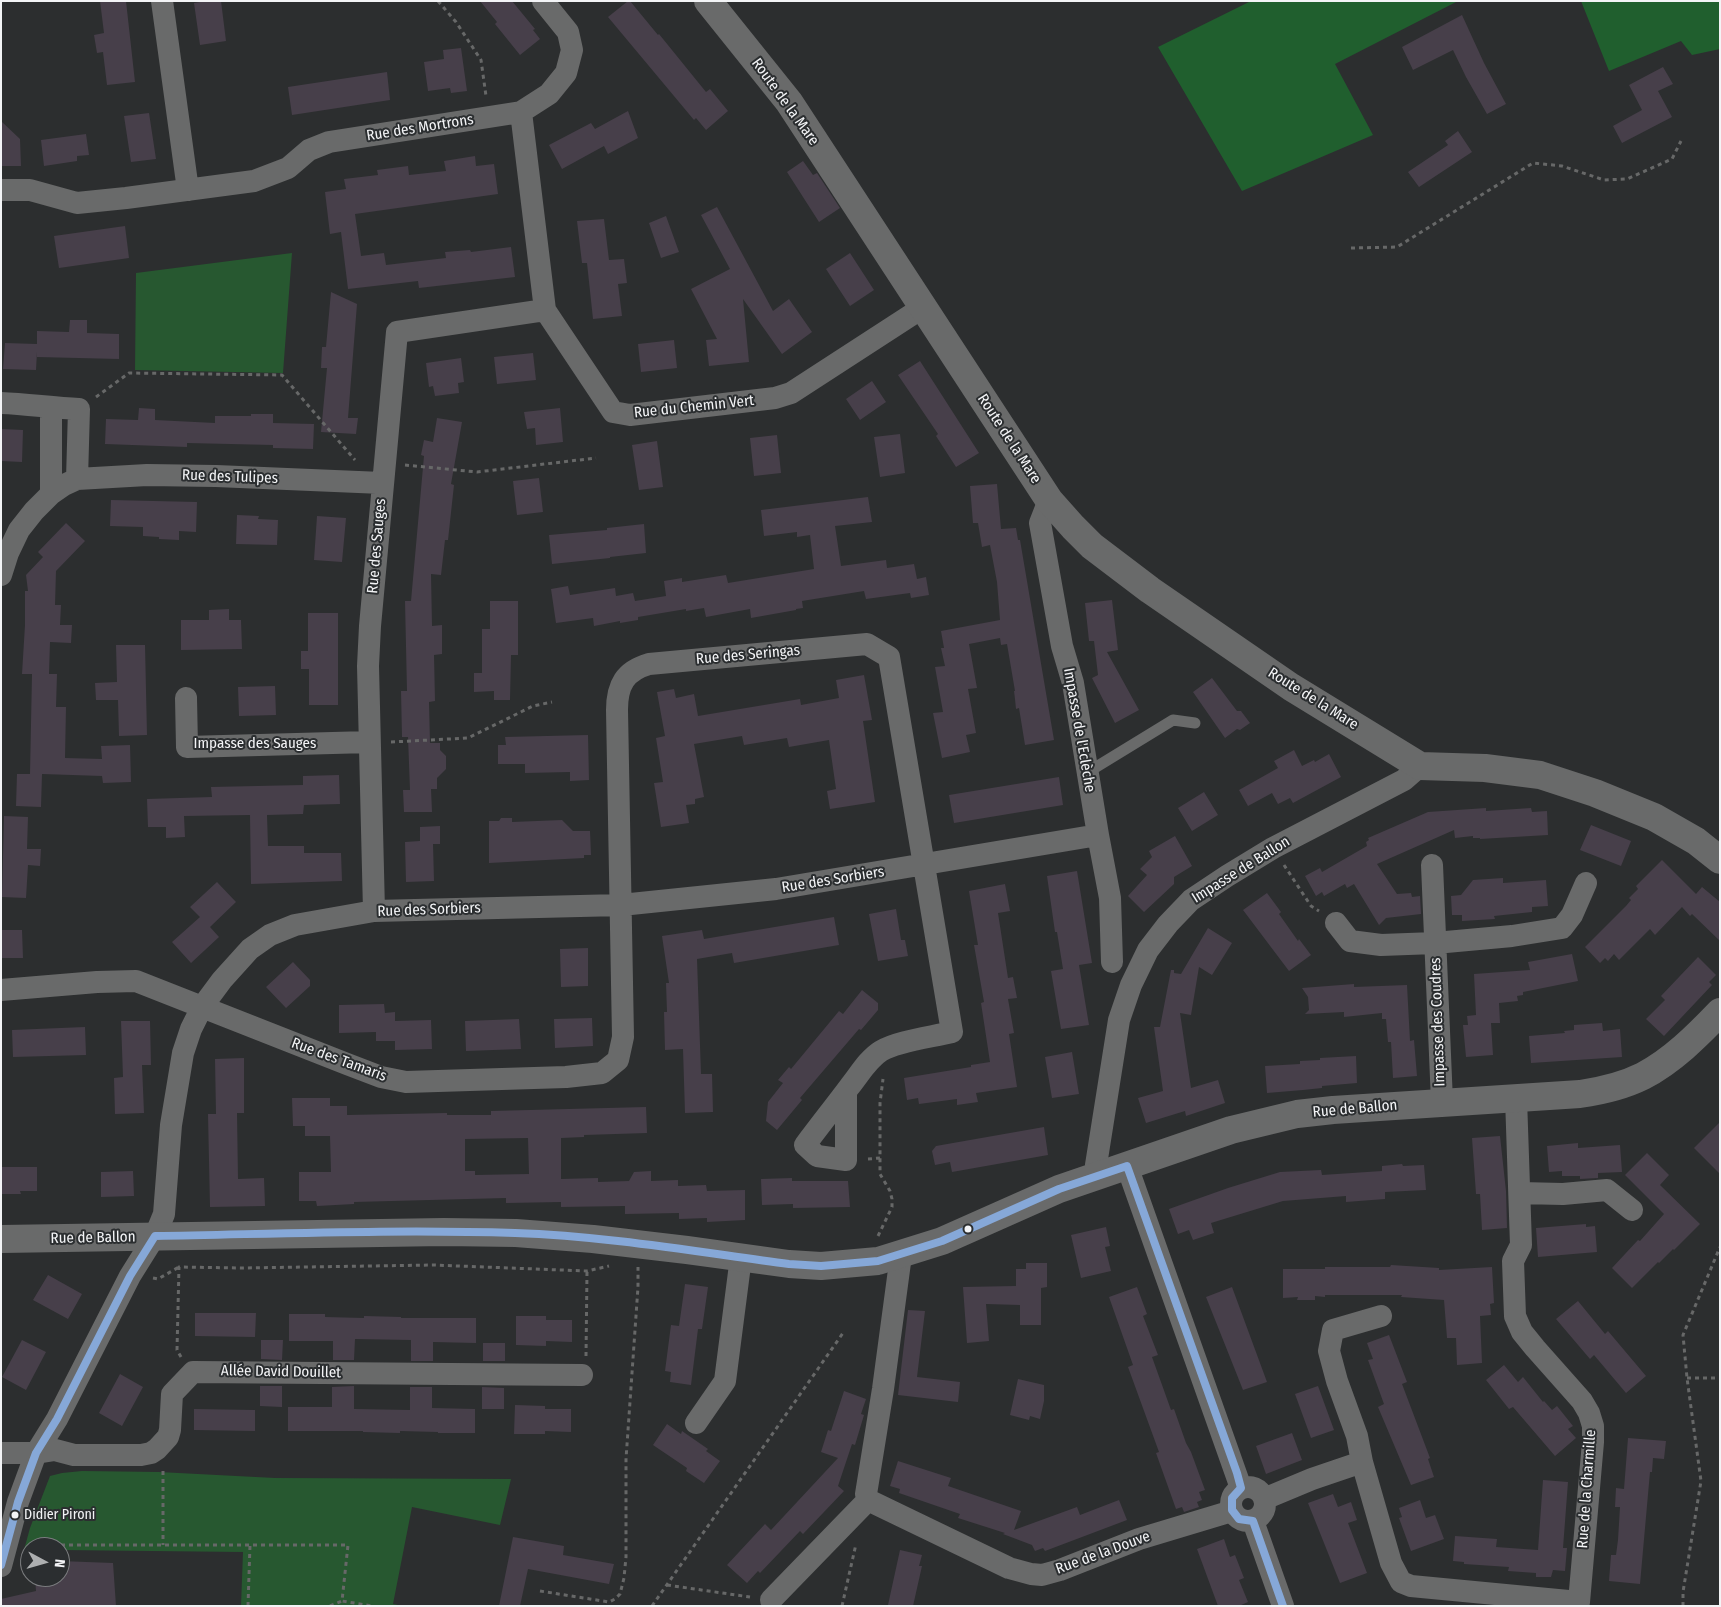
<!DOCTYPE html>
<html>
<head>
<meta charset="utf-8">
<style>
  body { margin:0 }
  #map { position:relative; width:1721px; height:1607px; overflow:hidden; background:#2c2e2f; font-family:"Fira Sans Condensed",sans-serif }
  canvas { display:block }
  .frame { position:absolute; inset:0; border:2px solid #f3f4f6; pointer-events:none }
  .north { position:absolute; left:20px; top:1537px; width:50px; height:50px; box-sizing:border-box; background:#2b2e30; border:1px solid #7b7d7f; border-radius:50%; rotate:96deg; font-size:14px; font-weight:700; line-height:20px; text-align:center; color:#f3f4f6 }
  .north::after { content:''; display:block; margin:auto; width:18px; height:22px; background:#adafb0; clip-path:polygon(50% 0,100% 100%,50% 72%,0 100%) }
</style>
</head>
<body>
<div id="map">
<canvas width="1721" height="1607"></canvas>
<div class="frame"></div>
<div class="north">N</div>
</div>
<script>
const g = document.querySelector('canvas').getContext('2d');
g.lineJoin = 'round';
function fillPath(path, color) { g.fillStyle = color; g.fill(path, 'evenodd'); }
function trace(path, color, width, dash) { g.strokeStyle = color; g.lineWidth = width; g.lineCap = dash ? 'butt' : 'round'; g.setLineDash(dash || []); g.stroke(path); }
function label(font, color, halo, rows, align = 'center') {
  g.font = font + ' "Fira Sans Condensed",sans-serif'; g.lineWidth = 4; g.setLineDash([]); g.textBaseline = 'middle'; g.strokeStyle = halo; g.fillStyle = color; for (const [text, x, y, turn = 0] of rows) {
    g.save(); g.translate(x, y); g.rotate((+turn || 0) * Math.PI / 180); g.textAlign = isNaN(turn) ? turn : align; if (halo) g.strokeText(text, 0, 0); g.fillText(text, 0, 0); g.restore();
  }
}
fillPath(new Path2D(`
  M292,253l-9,120 -148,-3 1,-97z
  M82,1471l77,1 116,6 236,1 -11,46 -88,-18 -19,97 10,2h-162l2,-54 -183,-2v-3h-30v3h-6l6,-22 20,-52 12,-3z`), '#275830');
fillPath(new Path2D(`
  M1251,1h207l-123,63 38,71 -131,56 -84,-144z
  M1581,1h139v48l-28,6 -11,-14 -72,30z`), '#205f2e');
fillPath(new Path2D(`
  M100,1h26l9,81 -28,3 -4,-33 -6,1 -3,-18 10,-2z
  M206,1h15l5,40 -26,4 -6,-42z
  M480,1h32l23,28 -2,1 7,9 -20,16 -25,-31 2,-2z
  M628,1h2l28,34 1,-1 47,58 4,-3 18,22 -22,19 -10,-12 -2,2 -86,-103z
  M1462,15l22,48 22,41 -19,10 -21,-37 -13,-27 -40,20 -11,-23z
  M461,48l6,43 -16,2 -1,-5 -22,3 -4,-29 20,-3 -1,-9z
  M1663,67l10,17 -15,7 14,26 -50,26 -9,-17 29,-16 -13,-25z
  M387,72l3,28 -98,15 -4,-28z
  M628,111l10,27 -30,16 -4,-8 -42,23 -13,-24 42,-22 4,6z
  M149,113l7,46 -25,3 -7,-46z
  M1,121l19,18 1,27h-20z
  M1458,131l14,21 -53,35 -11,-15 40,-27 -3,-4z
  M86,134l3,21 -12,1v5l-33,5 -3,-26z
  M475,156l1,10 18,-2 4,30 -143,20 6,42 23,-3 2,12 60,-7 -1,-6 25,-2 1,2 40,-5 4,30 -96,11 -1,-7 -70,8 -7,-57 -11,2 -5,-42 21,-3 -2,-10 34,-4 -1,-5 31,-4 1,9 37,-4 -2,-10z
  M803,161l10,14 4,-2 23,35 -21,14 -32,-50z
  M717,207l56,104 16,-12 23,33 -30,22 -39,-55 6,63 -40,4 -3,-26 11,-1 -26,-50 39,-20 -29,-54z
  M666,216l13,36 -18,6 -12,-35z
  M604,219l5,41 15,-1 3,24 -9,1 4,32 -29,3 -6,-56h-5l-5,-42z
  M125,226l4,32 -70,10 -5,-32z
  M850,253l24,37 -24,16 -24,-37z
  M331,292l26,12 -9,114h10l-2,16 -35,-2 6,-64h-6l1,-21h4z
  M70,320h17v13l32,1v25l-82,-2v-5l-1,18 -33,-1 2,-26 32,1v-13l32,1z
  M674,340l3,28 -36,4 -3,-28z
  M533,353l3,27 -39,4 -3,-27z
  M461,358l3,24 -6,1 1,10 -24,3 -2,-10 -4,1 -3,-24z
  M920,361l59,92 -23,14 -20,-31 2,-2 -40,-59z
  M872,381l14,21 -26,18 -14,-21z
  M139,408l16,1v11l60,3v-7h36v-2h22v9l41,1 -1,25 -40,-1v-3l-86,-2v4l-82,-3 1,-25 32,1z
  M560,408l3,34 -27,3 -1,-17 -8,1 -3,-17z
  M437,418l25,4 -11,62 3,1 -6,55h-3l-4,35 -10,-1 1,52 10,-1v29l-8,1 1,46 -6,1 1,41h10v7l6,6v13l-9,9v11h-6l1,23h-28l-1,-22h7l-2,-53h-6l-1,-46h6l-2,-90h6l13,-145 -3,-1 3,-15 9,2z
  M1,429l22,1 -1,32 -21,-1z
  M900,434l5,39 -25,4 -6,-40z
  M777,435l4,38 -27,3 -4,-38z
  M657,441l6,46 -24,3 -7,-45z
  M539,478l4,34 -26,3 -4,-34z
  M997,484l4,45 15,-1 2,12h2l34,200 -29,5 -6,-37 -3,1 -1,-10 -1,-8h1l-8,-47 -6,1 -1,-7 -31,6 8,44 -9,1 8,44 -10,2 4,17 -28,6 -9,-45 10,-1 -8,-45 10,-1 -4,-18h3l-3,-17 59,-11 -3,-38 -7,-37 -8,2 -4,-24h-5l-3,-37z
  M868,497l4,25 -37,4 6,40 45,-6 1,8 27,-4 3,15 9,-2 3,18 -18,3 -1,-5 -44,6 -2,-8 -62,10 1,7 -7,1v1l-45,8 -1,-9 -44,8 -2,-9 -18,3v-2l-48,8v3l-18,3v-2l-26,5 -1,-8 -37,5 -5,-34 17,-3 2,9 45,-7 1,8 17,-3 2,8 31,-5 -2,-15 18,-3v4l44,-7 2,8 86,-14 -4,-34 -13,2v-5l-33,4 -3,-26z
  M111,500l86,2 -1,30 -17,-1v9l-20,-1v-2l-16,-1v-9l-33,-1z
  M237,515l22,1 -1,3 20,1 -1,25 -41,-1z
  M317,516l29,2 -4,44 -28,-2z
  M66,523l19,18 -29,30 -1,34h6l-1,20h12l-1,18 -21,-1 -1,32h8l-1,33h10l-1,51 37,1 -1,-13 29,-1 1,37 -28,1 -1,-7 -60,-2 -1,33 -25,-1 1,-32h13l2,-100h-10l3,-49v-34h3l-2,-16 17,-18 -5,-5z
  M644,524l2,29 -36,4v1l-58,6 -3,-29 58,-5v-2z
  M1112,600l6,50 -11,2 32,58 -24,13 -23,-45 6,-3 -4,-34h-5l-4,-38z
  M490,601h28v54h-7l-1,45h-16v-9l-20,1v-19h8v-44h8z
  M229,609v11h12l1,29 -61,1v-30h28v-10z
  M308,613h30v92h-29v-36h-8v-18h7z
  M116,645h29l2,90 -28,1 -1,-36h-22l-1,-17 22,-1z
  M864,675l8,45 -9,1 12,81 -45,7 -3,-18 9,-2 -7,-49 -40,7 -2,-9 -43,7 -2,-9 -48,8 10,53 -9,2v5l-9,1 3,18 -28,4 -7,-44 9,-1 -7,-44 9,-2 -8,-44 17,-3 2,9 18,-4 4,22 102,-17 1,6 38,-7 -3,-18z
  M1212,678l25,33h4l9,12 -10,7 -3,-1 -12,9 -32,-46z
  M275,686l1,29 -37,1 -1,-29z
  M588,735l1,45 -19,1v-9l-45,1v-9h-27v-19h8l-1,-8z
  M1294,750l8,16 12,-6 1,2 14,-8 12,23 -48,26 -3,-5 -12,6 -6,-11 -24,13 -9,-16 39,-22 -4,-7z
  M339,775l1,29 -36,1 -1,9 -36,1 1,31h36v7h37l1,28 -91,3 -1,-69 -66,1 1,21 -19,1v-11h-18l-1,-28 65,-2 -1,-10 92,-2v-9z
  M1059,777l4,28 -109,18 -5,-28z
  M1204,792l14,23 -26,16 -14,-23z
  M1486,808v3l45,-3 1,4 15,-1 1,24 -68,4v-1h-7v-2l-18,2 -1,-8 -77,34 20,30 14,-1 1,4 8,-1 1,18 -35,4 -7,7 -25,-41 -7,4 -2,-4 -21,12 -2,-4 -6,4 -11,-20 15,-8 2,4 45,-26 -1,-4 3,-2 -1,-2 60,-26z
  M4,816l24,1 -1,32h14l-1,17 -12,-1 -2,33 -24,-1z
  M501,818h11v4l50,-2 11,11h17l1,24h-7v3l-95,5v-42h10z
  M1591,825l40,16 -10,25 -41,-16z
  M440,826v18h-7l1,37 -28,1 -1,-40 15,-1v-14z
  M1175,836l17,30 -18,11v7l-30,28 -16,-16 19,-21 -7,-6 12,-12 -3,-6z
  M1662,860l34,34 6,-7 18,15v39l-28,-27 -2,2 -8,-9 -27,28 -5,-6 -31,31 -5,-6 -6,7 -3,-3 -5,5 -15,-16 41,-41 5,-6 -2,-2 9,-9 -2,-3z
  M1077,871l15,92 -13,2 10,60 -28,4 -10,-58 12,-2 -6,-37h-2l-8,-56z
  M1503,878v5l43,-3 2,26 -16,1v5l-38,4 1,3 -33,2v-6h-10l-1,-19 10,-1 12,-15z
  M217,882l19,20 -26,25 9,10 -28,26 -19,-21 28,-25 -10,-10z
  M1005,884l5,27 -12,2 10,65 5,-1 4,21 -9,1 6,34 -5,1 8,53 -41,6 2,9 -21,3v-6l-38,5 -1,-6 -11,2 -3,-22 67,-11v-2l19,-3 -9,-59 3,-1 -10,-57h4l-9,-54z
  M1267,893l14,19 -2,2 19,27 1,-2 12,16 -22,16 -46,-61z
  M896,909l5,31h4l3,16 -30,5 -9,-47z
  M834,917l5,28 -105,18 -2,-10 -35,6 4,115h11l1,38 -28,1 -2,-64 -18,1 -1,-38h3l-1,-29h3l-7,-47 40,-6 2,9z
  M1208,928l24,15 -20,32 -13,-8 -8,48 -11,-2 11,75 27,-8 7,23 -39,13 -1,-5 -39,12 -8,-25 25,-7 -9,-64h6l11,-57h3v3l7,1z
  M1,930h21l1,28h-22z
  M588,948v38l-27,1 -1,-38z
  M1572,954l6,27 -55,11v3l-6,1 1,5 -19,2 1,20h-9l2,32 -27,2 -3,-32h5l-1,-9 9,-1 -2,-41 56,-4 -2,-8z
  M1698,957l18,18 -7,7 3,3 -48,51 -18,-17 19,-19 -4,-4z
  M293,962l17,18v6l-24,22 -20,-21z
  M1354,984v3l53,-2 3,56 4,-1 3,36 -24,2 -2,-36h-3l-2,-23h-4v-6l-38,4v-5l-39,2 4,-4 -1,-13 -6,-9z
  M862,990l16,13v7l-17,20 -2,-1 -59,69 2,2 -25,30 -11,-9 2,-19 15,-19 -5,-3 11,-13 2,2 48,-58 4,3z
  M384,1004l1,9 10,-1v9l36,-1 1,29 -37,1v-9h-19v-9l-37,1v-28z
  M592,1018l1,28 -38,2 -1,-29z
  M519,1019l2,30 -55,2 -1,-30z
  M121,1021h29l1,44h-9l2,48 -29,1 -1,-36 9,-1z
  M1602,1023l1,8 17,-2 2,28 -91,6 -2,-27 36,-3 -1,-2 10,-1v-5z
  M85,1027l1,28 -73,2 -1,-27z
  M1072,1052l7,42 -27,4 -7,-41z
  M1356,1056l1,27 -35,3v2l-19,2 -36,3 -2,-27 35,-2v-3l20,-1v-2z
  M244,1058v55h-7l1,66 26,-1 1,28 -55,1 -2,-93h8l-1,-55z
  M292,1098h38v8h17v9l100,-2v2h44v-4l155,-4 1,26 -63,2v2l-23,1v41l37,-1v4l31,-1 5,-9 17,-1v10l27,-1v6l28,-1 1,6 38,-1v30l-38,2v-4l-28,1v-6l-54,1v-8l-64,1v-5l-55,1v-5l-152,4v2l-37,2 -1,-5h-17v-29h32l-1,-36h-25v-10h-12zM528,1138l1,36 -54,1v-4h-10v-32z
  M1720,1122v52l-26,-26z
  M1044,1127l4,28 -96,17 -2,-10 -15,3 -3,-14 4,-5z
  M1500,1136l6,55 1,37 -25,2 -2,-36h-4l-4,-56z
  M1578,1143v5l42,-3 2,27 -24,1v5l-18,1v-3h-18v-5l-13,1 -2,-26z
  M1647,1153l22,22 -9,10 40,39 -26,26 -1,-1 -14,14 -1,-1 -26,26 -20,-20 26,-28 2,1 24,-27 -39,-39z
  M1402,1164l1,2 21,-1 2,25 -41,2v7l-39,3v-6l-63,5 -72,22 3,10 -21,7 -4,-10 -11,4 -9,-25 59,-21 52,-16 41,-2 1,5 60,-4v-5z
  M1,1167h36v24h-17l1,3h-20z
  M133,1171l1,25 -33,1v-25z
  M792,1178v3h56l2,26 -57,1v-4l-31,1 -1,-26z
  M1586,1224v3l9,-1 2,26 -59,5 -2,-29z
  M1106,1227l4,19 -5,1 6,24 -30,7 -10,-43z
  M1026,1263h21v24l-6,1v37h-21v-20l-34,-1 3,37 -22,2 -4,-56 53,-1v-17h10z
  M1391,1265l48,3v2l53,-3 2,36 -4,1 1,11 -11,1 2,47 -25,2 -1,-27h-9l-3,-38 -43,-3 1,-2h-77v2l-10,-1v4h-18l1,-3 -15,1v-29h42v-2h65z
  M48,1275l34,19 -14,25 -35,-19z
  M685,1284l23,3 -6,42h-4l-7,56 -21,-3 1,-10 -6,-1 6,-46 8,1z
  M1137,1287l10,27 -4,2 15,39 -6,2 19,53 3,-1 12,34 5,9 14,38 -6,2 3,8 -5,2 2,5 -15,5 -2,-5 -6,2 -20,-56 3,-1 -31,-85 5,-2 -24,-68z
  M1232,1287l35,95 -24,8 -37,-93z
  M1578,1301l27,33 3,-3 38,45 -20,17 -32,-38 -4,4 -34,-40z
  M908,1310l17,1 -8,66 43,5 -2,20 -60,-7z
  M195,1313h61l-1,24 -60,-1z
  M289,1314h36v3l39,1v-2l37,1v1h75v25l-43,-1v19h-22v-21l-56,-1 -1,21h-21v-19h-44z
  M516,1316h30v4h26v22l-26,-1v5l-30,-1z
  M1389,1335l18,47 -5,2 28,74 -2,1 6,18 -23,8 -33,-78 6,-3 -16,-44 5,-1 -6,-16z
  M22,1340l24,12 -20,38 -24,-13z
  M261,1340h22l-1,20 -21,-1z
  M483,1343h22v18h-22z
  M1504,1365l14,17 5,-5 20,25 1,-1 8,9 5,-4 16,20 -5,3 8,9 -21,18 -42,-49 -4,2 -23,-29z
  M120,1374l23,13 -21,39 -23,-13z
  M1018,1379l26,6v16l-4,18 -10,-3 -1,4 -19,-5z
  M260,1386h22v21l-22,-1z
  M354,1386v23l56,1v-23h22v21l43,1v24h-37v-1l-38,-1v2l-37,-1v-1h-75v-24h44v-20z
  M1318,1386l16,44 -23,8 -16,-44z
  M482,1387l22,1v21h-22z
  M844,1391l22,8 -5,15 3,1 -9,30 -3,-1 -14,42 6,5 -41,43 -3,-3 -40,42 -2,-2 -11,12 -20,-18 38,-41 6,6 67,-72 -17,-6 7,-22 3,1z
  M515,1405l30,1v3h26v23l-26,-1v3h-31z
  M194,1409l61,1v21l-61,-1z
  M667,1424l14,10 1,-3 26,18 -2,2 14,10 -16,22 -18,-12 1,-3 -34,-23z
  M1292,1433l10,27 -36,14 -10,-28z
  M1628,1438l38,3 -2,18 -11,-1 -1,14h-2l-10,112 -31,-3 2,-26h5l2,-15 2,-33h-5l1,-19 8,1z
  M898,1461l53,17 -3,8 73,25 -7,19 63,-23 3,8 39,-15 8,20 -82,31 -2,-3 -8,3 -3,-6 -29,-11 2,-1 -47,-15 2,-4 -61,-21 1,-4 -10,-3z
  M1543,1480l25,2 -5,66h4l-2,23 -12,-1 -2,7h-15v-4l-28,-2 1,-4 -45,-3v-2l-11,-1 2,-25 42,3 -1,8 42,3z
  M1333,1494l5,13 13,-5 6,18 -9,3 19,50 -27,10 -32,-80z
  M1420,1500l6,18 9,-3 9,24 -33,12 -12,-33 3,-1 -3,-9z
  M513,1537l51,9 -1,9 51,9 -5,20 -81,-15 -8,37h-21z
  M1224,1539l6,18 5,-2 9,23 -5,2 9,22 -9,4h-21l-21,-57z
  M900,1550l22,5 -3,11h3l-9,40 -25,-1z
  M60,1561l53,2 3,43h-114l-1,-7 35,-8 -1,-14h25z`), '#473f4a');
trace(new Path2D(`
  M438,1l18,21 25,38 5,36
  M1351,248l46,-1 136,-84 29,3 42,14 23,-1 45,-20 9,-18
  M96,397l33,-24 153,2 73,85
  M405,465l72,7 119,-14
  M391,742l77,-4 65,-32 19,-4
  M1284,865l27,41 8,5
  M868,1159l12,-1
  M878,1236l14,-29v-8l-2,-8 -10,-17v-71l3,-24
  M153,1278l5,1 21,-12
  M586,1356l1,-85
  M181,1357l-4,-7 2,-83 61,1 193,-3 154,6 22,-5
  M1687,1378h33
  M163,1471v74
  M29,1545h319l-6,56 30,5
  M667,1585l83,12
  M540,1591l69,11 6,-3 5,-5 4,-16 2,-21v-98l12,-172v-20
  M248,1606l2,-61
  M330,1606l12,-5
  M652,1606l191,-273
  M842,1606l14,-62
  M1683,1606v-14l18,-111 -14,-103 -4,-43 37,-88`), '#676868', 3, [4, 4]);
trace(new Path2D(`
  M1088,772l85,-52 22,3`), '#696a6a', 11);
trace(new Path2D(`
  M162,1l26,189
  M521,112l24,198 68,102 17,3 145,-17 16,-5 131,-85
  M1,190h29l47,13 49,-5 128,-17 34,-13 21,-18 20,-8 192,-30 28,-18 17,-21 6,-23 -4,-18 -25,-31
  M1,403c27,1 52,5 78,6l-2,70
  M51,494v-86
  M1049,500l-9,23 22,123 11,37 25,152 12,63 2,64
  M1,575l7,-22 11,-23 15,-19 17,-17 13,-9 13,-6 70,-4 69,1 166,7
  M186,698l1,49 182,-5
  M1432,865l10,237
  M374,911l-6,-245 2,-40 27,-294 148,-22
  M1336,923l14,18 31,4 54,-2 77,-7 50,-8 10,-13 14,-32
  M1,990l96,-8 39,-1 211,83 34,13 25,5 160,-5 36,-4 16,-13 5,-23 -6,-327c0,-25 8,-39 32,-46l218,-20 22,13 63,375c-20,5 -55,9 -71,19 -13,8 -22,24 -31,35 -15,20 -30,39 -45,59l12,11 29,4v-68
  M1127,1166l114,322
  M1099,1175l-3,-10 23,-145 12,-35 17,-35 20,-26 23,-24 36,-24 46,-28 131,-68 16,-14
  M1520,1193l43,1 44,-4 25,20
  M901,1255l-18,134 -17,105 2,6 141,68 22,6 11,1 18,-5 79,-31 93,-28
  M696,1423l29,-42 16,-124
  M1,1453h35l19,-3 19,5h67l10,-2 6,-4 11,-12 2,-7 2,-36 21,-22 389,3
  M1362,1462l-5,-26 -20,-55 -8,-30 4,-21 48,-14
  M1231 1504a17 17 0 1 1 34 0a17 17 0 1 1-34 0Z
  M1264,1499l48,-20 50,-17 29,101 10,19 10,4 168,16 14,-160v-16l-4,-13 -7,-12 -47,-53 -13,-16 -7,-16 -2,-55 8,-16 -5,-147
  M1253,1521l30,85
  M1,1566l17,-64 18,-49 21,-34 73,-143 25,-40 9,-22 7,-89 12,-72 8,-24 11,-22 20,-27 28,-31 20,-14 25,-10 79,-14 247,-6 155,-16 322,-54
  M771,1600l97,-100`), '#696a6a', 22);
trace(new Path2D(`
  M708,1l81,101 260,398 24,27 19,19 58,44 141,97 129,79 65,2 55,7 55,18 59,24 42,24 24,19
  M1,1239l443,-7 72,1 77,6 94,11 102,14 32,2 57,-5 64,-20 117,-52 172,-59 66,-16 36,-4 247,-16c21,-3 43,-8 63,-18 29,-15 54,-40 77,-64`), '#696a6a', 28);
trace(new Path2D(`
  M1,1565l17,-63 18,-49 21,-34 73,-143 25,-40c120,-2 240,-7 360,-3 91,3 183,19 274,31l32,2 57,-5 64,-20 117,-52 68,-23 110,307 4,15 -9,10v12l7,9 14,2 30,85`), '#86a8d8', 8);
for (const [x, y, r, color] of [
  [968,1229,4.5,"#f3f4f6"],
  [15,1515,4.5,"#f3f4f6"]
]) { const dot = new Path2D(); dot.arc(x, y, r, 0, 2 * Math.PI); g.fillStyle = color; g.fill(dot); trace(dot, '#2b2e30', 2); }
label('14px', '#f3f4f6', '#2b2e30', [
  ["Didier Pironi",24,1515]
], 'left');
label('15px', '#f3f4f6', '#2b2e30', [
  ["Route de la Mare",785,102,54],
  ["Rue des Mortrons",420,128,-9],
  ["Rue du Chemin Vert",694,407,-6],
  ["Route de la Mare",1009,439,57],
  ["Rue des Tulipes",230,477,2],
  ["Rue des Sauges",377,546,-85],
  ["Rue des Seringas",748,655,-5],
  ["Route de la Mare",1313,699,32],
  ["Impasse de l'Eclèche",1079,730,80],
  ["Impasse des Sauges",255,744],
  ["Impasse de Ballon",1241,870,-32],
  ["Rue des Sorbiers",833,880,-9],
  ["Rue des Sorbiers",429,910,-2],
  ["Impasse des Coudres",1438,1022,-92],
  ["Rue des Tamaris",339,1060,20],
  ["Rue de Ballon",1355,1109,-5],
  ["Rue de Ballon",93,1238,-1],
  ["Allée David Douillet",281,1372,1],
  ["Rue de la Charmille",1587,1489,-86],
  ["Rue de la Douve",1103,1553,-20]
]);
</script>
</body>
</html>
